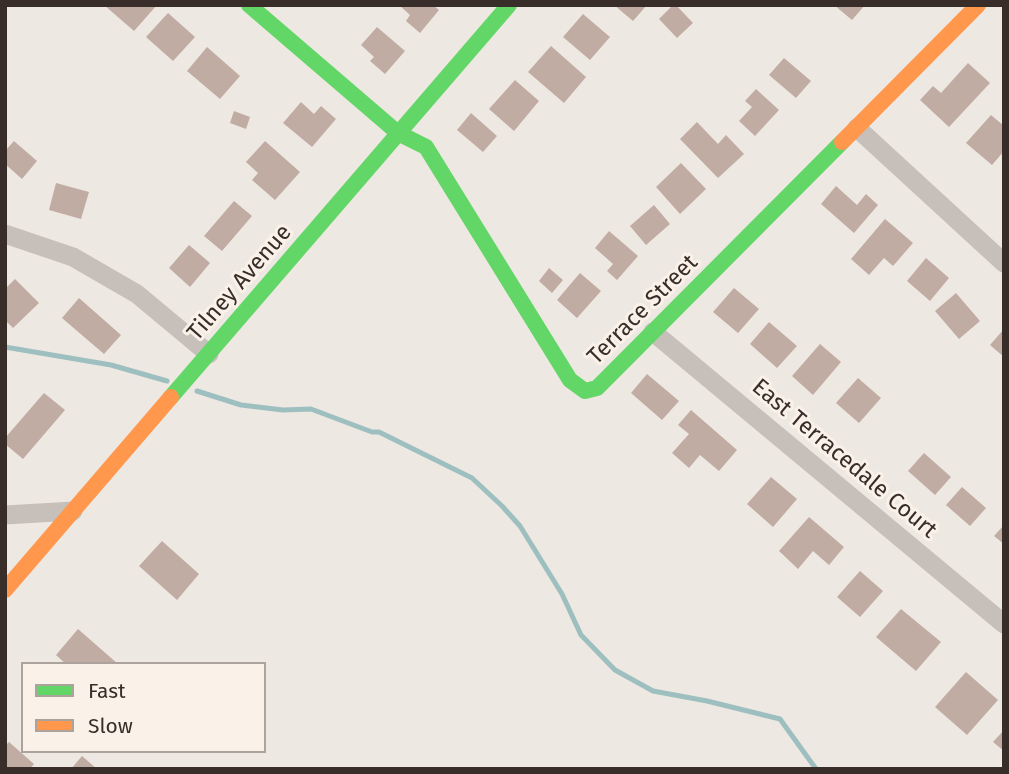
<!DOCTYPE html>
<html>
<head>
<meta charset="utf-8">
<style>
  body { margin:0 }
  #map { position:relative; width:1009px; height:774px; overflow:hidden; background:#eee8e2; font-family:"Fira Sans",sans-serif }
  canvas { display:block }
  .frame { position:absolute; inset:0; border:7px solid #382d29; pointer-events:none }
  .legend { position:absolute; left:21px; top:662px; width:245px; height:91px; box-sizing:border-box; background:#faf2e9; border:2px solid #aca39c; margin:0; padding:9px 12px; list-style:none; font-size:21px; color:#382d29 }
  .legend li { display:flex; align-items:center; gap:14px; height:35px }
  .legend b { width:35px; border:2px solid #aca39c }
</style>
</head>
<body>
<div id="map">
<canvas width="1009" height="774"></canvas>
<div class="frame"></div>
<ul class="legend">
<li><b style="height:9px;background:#63d668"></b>Fast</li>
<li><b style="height:9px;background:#ff974d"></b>Slow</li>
</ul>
</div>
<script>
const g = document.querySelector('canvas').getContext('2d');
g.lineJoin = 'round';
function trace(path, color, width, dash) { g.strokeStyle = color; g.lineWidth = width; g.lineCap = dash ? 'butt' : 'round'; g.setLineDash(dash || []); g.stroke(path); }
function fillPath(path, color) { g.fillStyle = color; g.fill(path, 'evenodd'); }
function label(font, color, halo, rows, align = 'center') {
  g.font = font + ' "Fira Sans",sans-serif'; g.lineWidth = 6; g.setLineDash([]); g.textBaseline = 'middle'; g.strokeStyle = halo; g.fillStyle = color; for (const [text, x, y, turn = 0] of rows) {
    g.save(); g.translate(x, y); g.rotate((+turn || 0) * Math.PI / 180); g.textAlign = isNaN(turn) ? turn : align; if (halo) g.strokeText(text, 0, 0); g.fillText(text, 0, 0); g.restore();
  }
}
trace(new Path2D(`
  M5,347l106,18 56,16
  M197,391l44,14 42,5 28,-1 61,23h7l93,46 30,28 18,20 42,68 19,41 34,35 38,21 54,10 73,18 36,50`), '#9ebfbf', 5);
fillPath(new Path2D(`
  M104,5h53l-23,26z
  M399,5h34l6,5 -19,23 -14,-12 4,-6z
  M614,5h33l-14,16z
  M673,5h3l17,18 -16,15 -18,-19z
  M834,5h31l-13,15z
  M168,13l27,24 -22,24 -27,-24z
  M583,14l27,23 -20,23 -27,-23z
  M377,27l28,24 -20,23 -15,-13 4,-4 -13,-12z
  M551,46l35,31 -22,26 -36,-31z
  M207,47l33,29 -20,23 -33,-28z
  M784,58l27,23 -15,17 -27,-23z
  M968,63l22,20 -41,44 -29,-27 13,-14 8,7z
  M515,80l24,21 -25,30 -25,-22z
  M756,89l23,21 -24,26 -16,-15 13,-14 -7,-6z
  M301,102l13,12 7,-8 15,13 -24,28 -29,-24z
  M234,111l16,6 -4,12 -16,-6z
  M471,113l26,23 -14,16 -26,-22z
  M991,115l13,11v25l-12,14 -26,-22z
  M697,122l21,22 8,-9 18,19 -26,24 -38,-39z
  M14,141l23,20 -15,18 -17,-15v-13z
  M265,141l35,31 -25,28 -23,-20 6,-7 -12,-11z
  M681,163l25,26 -26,25 -24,-27z
  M56,183l33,9 -8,27 -32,-9z
  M836,186l21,19 9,-11 12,11 -24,28 -33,-29z
  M234,201l18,15 -30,35 -18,-15z
  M654,205l16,19 -24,21 -16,-19z
  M885,219l28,24 -20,23 -9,-8 -15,17 -18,-16z
  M609,231l29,25 -21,24 -10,-9 6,-7 -18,-16z
  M189,245l21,18 -20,24 -21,-19z
  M926,258l23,20 -19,23 -23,-20z
  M549,268l14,12 -11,13 -13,-12z
  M580,273l21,18 -24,27 -20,-18z
  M15,279l24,24 -26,25 -8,-8v-31z
  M734,288l25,21 -21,24 -25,-21z
  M956,293l24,28 -21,18 -24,-28z
  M79,298l42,37 -17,19 -42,-36z
  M769,322l28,24 -20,22 -27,-24z
  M1004,329v28l-14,-12z
  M820,344l21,18 -28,33 -21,-19z
  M647,374l32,27 -17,19 -31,-27z
  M858,378l23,20 -22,25 -23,-20z
  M44,393l21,17 -42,49 -18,-15v-6z
  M691,410l46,40 -18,21 -19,-16 -11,13 -17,-15 17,-19 -11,-9z
  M924,453l27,24 -16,18 -27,-24z
  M771,477l26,22 -24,28 -26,-23z
  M962,487l24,21 -16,18 -24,-21z
  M809,517l35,30 -15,18 -16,-14 -15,18 -19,-18z
  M1004,525v19l-10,-8z
  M162,541l37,33 -22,26 -38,-34z
  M860,571l23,20 -23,26 -23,-20z
  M901,609l40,33 -25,29 -40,-34z
  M78,629l40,35h-52l-10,-9z
  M966,672l32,28 -31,35 -32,-28z
  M1004,730v21l-11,-9z
  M9,742l25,22 -4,5h-25v-23z
  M82,756l15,13h-26z`), '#c1aca3');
trace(new Path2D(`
  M857,128l147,135
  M5,234l68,23 64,37 72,60
  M653,332l351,292
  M5,515l68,-4`), '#c7c0ba', 19);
trace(new Path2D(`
  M249,5l149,128 28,14 144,233 15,11 12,-3 245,-246
  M171,397l338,-392`), '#63d668', 16);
trace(new Path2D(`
  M842,142l136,-137
  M5,590l166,-193`), '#ff974d', 16);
label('23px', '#382d29', '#faf2e9', [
  ["Tilney Avenue",240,283,-49],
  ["Terrace Street",643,310,-45],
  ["East Terracedale Court",844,459,40]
]);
</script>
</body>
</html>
